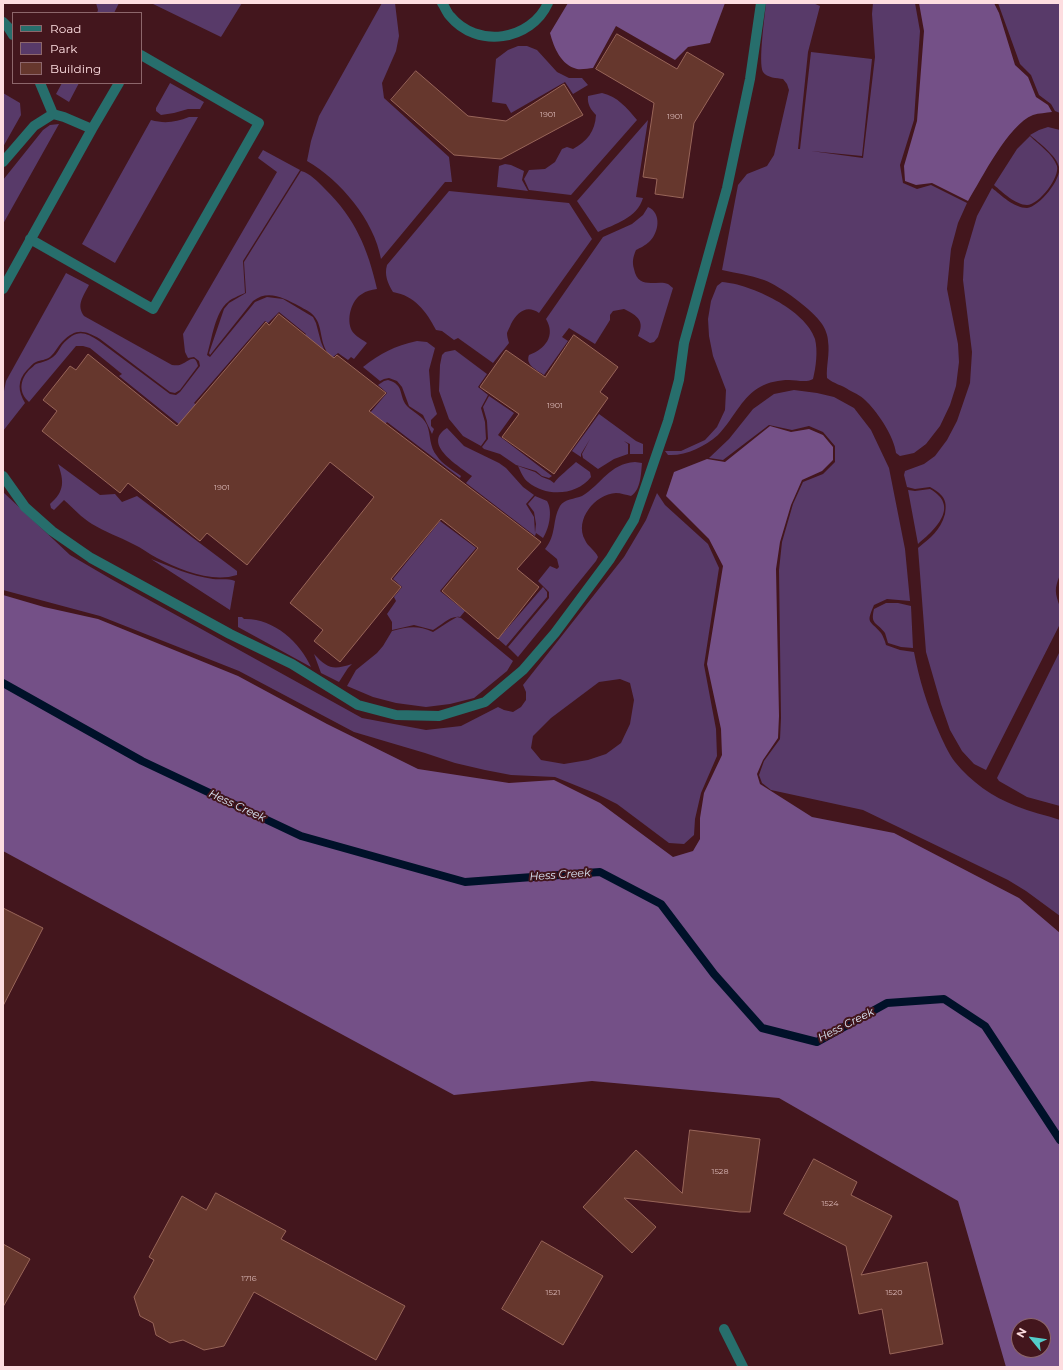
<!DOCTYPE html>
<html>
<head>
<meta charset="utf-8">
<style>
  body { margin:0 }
  #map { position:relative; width:1063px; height:1370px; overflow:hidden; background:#43161d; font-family:Montserrat,sans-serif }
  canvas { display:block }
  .frame { position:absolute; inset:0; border:4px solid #fddde0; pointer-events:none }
  .legend { position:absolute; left:12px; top:12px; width:130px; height:72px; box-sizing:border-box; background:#43161d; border:1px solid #8d666b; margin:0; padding:5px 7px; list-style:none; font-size:12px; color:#fddde0 }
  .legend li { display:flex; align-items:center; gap:8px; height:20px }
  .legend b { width:20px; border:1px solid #8d666b }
  .north { position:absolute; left:1011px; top:1318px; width:40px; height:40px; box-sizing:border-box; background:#43161d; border:1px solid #8d666b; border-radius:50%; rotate:299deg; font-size:11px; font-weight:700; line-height:16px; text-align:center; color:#fddde0 }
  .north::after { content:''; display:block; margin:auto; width:14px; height:18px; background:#53cdca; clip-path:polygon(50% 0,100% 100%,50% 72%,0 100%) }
</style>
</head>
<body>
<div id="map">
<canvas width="1063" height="1370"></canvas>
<div class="frame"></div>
<ul class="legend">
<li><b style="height:5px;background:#276e6c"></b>Road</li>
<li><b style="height:11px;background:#583a69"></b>Park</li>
<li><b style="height:11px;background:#66372d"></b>Building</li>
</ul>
<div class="north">N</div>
</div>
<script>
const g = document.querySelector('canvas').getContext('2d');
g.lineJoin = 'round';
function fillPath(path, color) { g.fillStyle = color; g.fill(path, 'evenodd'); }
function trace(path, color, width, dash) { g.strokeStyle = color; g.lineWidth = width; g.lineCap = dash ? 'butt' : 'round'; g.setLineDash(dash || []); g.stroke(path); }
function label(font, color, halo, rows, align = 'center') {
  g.font = font + ' Montserrat,sans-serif'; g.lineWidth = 4; g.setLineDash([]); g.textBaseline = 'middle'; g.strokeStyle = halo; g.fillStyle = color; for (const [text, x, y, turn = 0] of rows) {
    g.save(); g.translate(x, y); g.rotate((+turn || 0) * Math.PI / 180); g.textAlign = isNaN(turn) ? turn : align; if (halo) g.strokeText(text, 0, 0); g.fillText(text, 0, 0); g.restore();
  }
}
fillPath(new Path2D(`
  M96,3h23l-5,10h-17l1,-3z
  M151,3h91l-21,34z
  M382,3h13l4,33 -3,15 -14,32 2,15 65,59 3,25h-7l-64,77c-7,-39 -41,-79 -74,-98l4,-20 8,-25z
  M766,3h47l7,3 -12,46 -10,97h2l11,-97 61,7 -10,97 -51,-5 52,7 12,-101 -3,-43 1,-11h42l5,28 -6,89 -14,45 3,18 14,6 14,-4 36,18 -9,20 -7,26 -4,40 11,55 1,18 -3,24 -6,19 -10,21 -14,18 -12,9 -14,3 -4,-3c-2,-16 -17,-39 -29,-51 -4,-5 -12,-9 -18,-12 -7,-5 -15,-6 -22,-12 -1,-12 3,-24 1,-37 0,-5 -3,-13 -6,-17 -9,-14 -42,-38 -58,-44 -14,-5 -28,-7 -42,-10l16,-85 9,-11 20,-8 7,-11 15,-65 -2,-6 -4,-5c-6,-1 -16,-1 -20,-7 -5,-10 2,-56 3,-69z
  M998,3h62v110l-5,-2 -4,-7 -12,-9 -8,-20 -11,-11z
  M518,46h9l10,4 20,22 12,6h13l6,7 -15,9 -8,-12 -54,31 -5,-9 -14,-2 4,-43 12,-9z
  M62,83h17l-10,19 -13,-8z
  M170,83l34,19 -4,7h-12l-14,4 -13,2 -5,-4v-3z
  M3,93l17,10 1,12 -18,32z
  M602,93c16,4 24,14 35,27l-66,75 -42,-5 -5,-11 5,-9 16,-1 10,-7 7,-13 5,-2 6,2c14,-8 22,-17 23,-34 -5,-5 -9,-11 -8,-19z
  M189,117h9l-83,146 -33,-19 69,-124c14,4 25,2 38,-3z
  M648,120l-12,77 7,1c-6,20 -28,26 -45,34l-21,-31z
  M59,124l-56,100v-44l40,-50 7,-5z
  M1048,127l12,3v445c-6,14 -5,18 0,32 1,5 0,12 0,17l-74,146 -12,-6 -12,-13 -12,-21 -9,-26 -15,-52 -8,-104c13,-11 22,-17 27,-34 3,-15 -3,-20 -15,-27l-15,2 -8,-2 -3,-12 1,-4 19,-7 11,-8 12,-16 10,-19 13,-38 2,-31 -9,-72 1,-20 13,-44 15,-28c9,7 22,20 35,20 12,-1 35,-29 32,-41 -2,-11 -21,-25 -29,-32l9,-5z
  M1030,136c9,9 23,18 27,30 3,11 -18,39 -30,39 -11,0 -25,-13 -33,-20l23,-36z
  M263,150l37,20 -57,91 2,32c-6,3 -13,5 -17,9 -13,10 -16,37 -21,53l3,2 45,-55 12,-5 16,2 30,18 3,6 5,19 5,12 -28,-9 8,-11 -27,-22 -11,11 -3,-2 -71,82 35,29 -23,14 -87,-70 3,-2 -32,-26 -7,-2h-7l-47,56c-11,-10 -9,-22 0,-32 3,-2 5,-5 7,-6 6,-2 12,-3 17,-7 4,-3 6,-8 9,-12 14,-16 22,-14 37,-4l71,53 6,1 4,-3 20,-26 -1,-5 -5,-4 -6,1 -3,-6 -2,-18 94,-162 -19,-14z
  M505,164l6,1 13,6 -2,9 6,11 -31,-4 2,-21z
  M301,171c9,2 17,11 24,18 30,29 43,60 52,100 -6,1 -11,2 -15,5 -11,6 -16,26 -10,37 3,5 11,9 15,12l-13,16 -3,-2 -3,3 -10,-7 -6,5c-14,-13 -8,-31 -18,-42 -4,-5 -10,-7 -15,-10 -15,-8 -31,-17 -46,-5l-43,54 -1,-2 15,-44 5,-6 17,-10 -2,-31z
  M449,191l120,12 23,36 -53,74c-12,-9 -22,-1 -28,11 -1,3 -3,6 -4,9 0,3 1,7 2,10l-16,20 -35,-25 -4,2 -12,-9 -6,-1c-10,-19 -21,-34 -43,-38 -5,-8 -9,-17 -6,-27z
  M648,207c14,6 11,26 1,35 -3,3 -9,6 -13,8 -3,7 -4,12 -2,19 4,22 24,10 34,15 2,1 3,3 5,4l-15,49 -4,5 -4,1 -12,-7c7,-15 0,-20 -14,-27l-11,2 -3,4v5l-15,24 -26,-16 -7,9 6,4 -24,34c-7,-5 -19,-10 -15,-20 16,-6 27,-19 17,-36l57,-82 29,-13 11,-9z
  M66,273l23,12c-6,12 -13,20 -5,31l88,49c3,0 7,1 10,-1 7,-3 13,-11 16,2l-18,24 -5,3 -5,-1 -70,-53c-16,-9 -24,-11 -38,3 -4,4 -7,11 -12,15 -4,3 -9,3 -14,5 -3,1 -6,5 -9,8 -10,11 -9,21 -2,33l-22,28v-35l3,-15z
  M722,282c29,2 84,28 93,57 3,12 1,28 -2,40 -7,4 -16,1 -24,1 -10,0 -20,2 -29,7 -8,4 -15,12 -20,19 -7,9 -14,21 -22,29 -14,12 -32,21 -50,20l-3,-4h16l24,-11 12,-13 8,-17 1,-20 -13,-34 -4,-20 -1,-17 3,-18 6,-15z
  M417,341l10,1 8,6 -6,22 2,26 6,18 -6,6v6l3,3 -2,5 -9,-19 -14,-9 -7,-19 -5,-6 -8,-3 -5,1 -4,2 -17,-14c18,-14 31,-21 54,-26z
  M455,350l32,24 -9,13 10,8 -7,13 4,14 1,17 -5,7 -18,-10 -14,-17 -10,-28 1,-26 2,-10 3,-3z
  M388,380c17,5 10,15 19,26 7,7 15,9 20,19 4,10 2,22 10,31 5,8 16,14 24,20l-1,2 -73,-56 -9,10 -14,-12 23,-27 -9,-8 6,-4z
  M794,390l23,3 17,4 20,11 17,22 18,38 16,81 5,52 -23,-2 -13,6c-8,19 -5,14 7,28 2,3 4,8 5,12l14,5 14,2c5,27 13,53 24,78 5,11 10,23 17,32 16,20 38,35 61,44 14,6 30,9 44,14v96l-34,-25 -18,-11 -145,-70 -92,-20 -9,-7 -3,-8 5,-14 16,-22 1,-21 -2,-148 3,-28 11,-38 10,-22 20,-8 12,-12v-16l-12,-14 -14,-6 -17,4 -23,-5 -46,35 -14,-2 20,-19 24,-30 21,-15z
  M489,396l25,17 -16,22 54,41 -3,2 -7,-2 -6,-5 -20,-6 -16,-11 -16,-5 -2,-2 6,-8 -1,-18 -4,-14z
  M599,414l37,27 7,3v10h-13v-10l-6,-3 4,3v10l-14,5 -16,10 -15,-11 -1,-4 8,-15 -9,15v3l-9,-6z
  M447,428l17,18 35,17 7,5 17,19 11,8 -8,9 8,13 1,16 1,-9 -2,-12 -6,-8 7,-8 12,5c6,10 2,28 -4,37l-7,-5 -1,3 -69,-53 6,-7c-13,-10 -51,-32 -25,-48z
  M576,462l14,10 1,5c-15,19 -45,20 -63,5 -5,-4 -7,-10 -10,-16l17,6 7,5 8,3 4,3c6,-8 15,-14 22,-21z
  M635,462l7,1c-1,10 -1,27 -11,33 -5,-1 -10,-3 -15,-3 -21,1 -42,27 -31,47 3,7 10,10 13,17l-2,4 -78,96 -10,-10 41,-49v-6l-11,-11 12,-15 7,3 2,-2 -2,-8 -12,-10c12,-15 7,-29 15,-43 4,-7 15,-7 22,-10 20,-12 27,-32 53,-34z
  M58,464l42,31 15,-1 7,8 15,-6 100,75v4c-25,8 -57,-5 -80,-17 -8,-4 -15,-10 -24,-14 -13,-7 -28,-12 -41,-20 -10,-6 -19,-16 -28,-24l-10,10 -3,-2 -1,-4c15,-13 14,-23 8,-40z
  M930,489c30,17 6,40 -12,55l-10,-54 7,1z
  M3,492l67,63 41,24 251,139 64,12 35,-4 37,-19 6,3 9,2 8,-5 5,-7v-8l-3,-7 101,-128 22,-37 11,-27 8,12 43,39 11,24 -15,97 12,64 1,27 -16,37 -6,26 -1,16 -10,9 -15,-1 -52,-39 -20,-10 -42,-17 -44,-2 -26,-5 -30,-7 -30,-10 -71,-21 -115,-61 -139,-55 -97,-26zM620,679l10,4 4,17 -4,24 -9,19 -15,11 -18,6 -24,4 -23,-4 -10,-12 2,-12 18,-18 48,-36z
  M440,521l36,27 -36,43 25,20 -5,6c-10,-2 -19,9 -27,13l-19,-5 -22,5v-8l-5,-8 9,-13 -2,-4 8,-10 -9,-8z
  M151,559c20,8 40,17 62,20 7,1 14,-1 22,2l-5,29z
  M543,587l4,5v5l-41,49 -8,-7z
  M886,603h12l13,3 2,42 -12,-1 -13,-4c-1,-3 -2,-7 -3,-10 -8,-11 -15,-8 -11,-24z
  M238,617h4l2,2c29,-1 56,23 67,48l-73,-40z
  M457,617l4,1 52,43 -6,10 -33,27 -24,6 -24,3 -30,-4 -23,-6 -26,-11 9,-16 21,-17 6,-7 9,-15c16,-4 25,-6 41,1l17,-11z
  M1060,651v155l-33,-9 -28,-16 -2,-3z
  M314,654c14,15 19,16 38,10l-4,4 -9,14 -18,-9z`), '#583a69');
fillPath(new Path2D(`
  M568,3h157l-15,40 -22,4 -13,13 -59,-34 -23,42c-4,0 -11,2 -16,1 -16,-4 -23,-21 -27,-36z
  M919,3h75l5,10 16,52 13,12 8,20 12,8 4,7c-6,1 -13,1 -19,3 -25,10 -51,63 -65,86l-36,-18 -16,2 -11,-4 -1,-15 13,-45 7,-90z
  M770,426l21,6 18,-3 14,6 10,12v13l-11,11 -20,9 -11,25 -11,37 -4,27 3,147 -1,22 -15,22 -6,14 3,10 52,33 82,16 125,65 41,35v434h-54l-48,-166 -179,-103 -187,-17 -138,14 -451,-244v-256l41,12 54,12 140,57 89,48 91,45 91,14 45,-3 46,23 73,54 20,-6 7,-12v-21l4,-25 18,-38 -1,-26 -14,-65 16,-98 -14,-27 -43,-43 8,-24 33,-13 18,3zM1019,1326h24v24h-24z`), '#745087');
trace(new Path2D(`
  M3,683l139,78 159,75 164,46 135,-10 61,32 53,70 48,54 55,14 70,-39 57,-4 41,27 75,114`), '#001129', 8);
const building = new Path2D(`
  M617,34l60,35 10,-17 37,22 -30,49 -11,75 -28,-4 2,-15 -14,-2 11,-74 -58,-34z
  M416,71l52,45 38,5 58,-37 19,31 -82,44 -47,-4 -63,-55z
  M279,314l55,44 3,-3 49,38 -17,18 172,131 -24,27 22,18 -41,52 -56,-48 36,-43 -37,-29 -50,60 10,8 -61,75 -26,-21 9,-11 -33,-27 84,-106 -44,-35 -83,103 -40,-32 -7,8 -72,-58 -8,10 -78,-62 15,-20 -14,-11 27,-34 6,4 12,-16 89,72 89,-104 3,3z
  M574,335l44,32 -18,25 8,6 -54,76 -52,-37 17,-23 -39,-27 26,-37 39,27z
  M3,908l40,20 -40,78z
  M690,1130l70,9 -10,73h-10l-116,-14 32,29 -24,26 -49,-46 53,-57 46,43z
  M814,1159l43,23 -6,13 41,21 -31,59 66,-13 16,82 -53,10 -8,-45 -23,5 -13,-68 -62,-32z
  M216,1193l70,38 -5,8 124,67 -29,54 -122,-68 -30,54 -20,4 -21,-10 -13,3 -14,-8 -3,-12 -13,-7 -6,-19 20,-37 -5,-3 33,-61 24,14z
  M542,1241l61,35 -40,69 -61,-36z
  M3,1244l27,15 -27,48z`);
fillPath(building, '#66372d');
trace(building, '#986559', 1);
trace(new Path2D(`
  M442,3c3,4 5,10 8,13 27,33 81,25 98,-13
  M3,22l5,5 5,8
  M40,83l13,31
  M3,162l31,-36 19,-12 11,3 28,12
  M30,239l123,70 106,-186 -118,-68
  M3,289l89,-160 27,-46
  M3,476l22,31 27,24 39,27 139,76 62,30 66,41 38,10 43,1 46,-14 38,-32 32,-37 55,-74 24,-39 34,-99 11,-41 5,-37 43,-155 23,-109 11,-76
  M724,1329l19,38`), '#276e6c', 10);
label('8px', '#d7b4b3', null, [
  ["1901",548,115],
  ["1901",675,117],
  ["1901",555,406],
  ["1901",222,488],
  ["1528",720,1172],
  ["1524",830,1204],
  ["1716",249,1279],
  ["1521",553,1293],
  ["1520",894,1293]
]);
label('italic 11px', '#d9e6f5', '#43161d', [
  ["Hess Creek",237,806,25],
  ["Hess Creek",560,875,-4],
  ["Hess Creek",846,1025,-27]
]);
</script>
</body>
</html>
